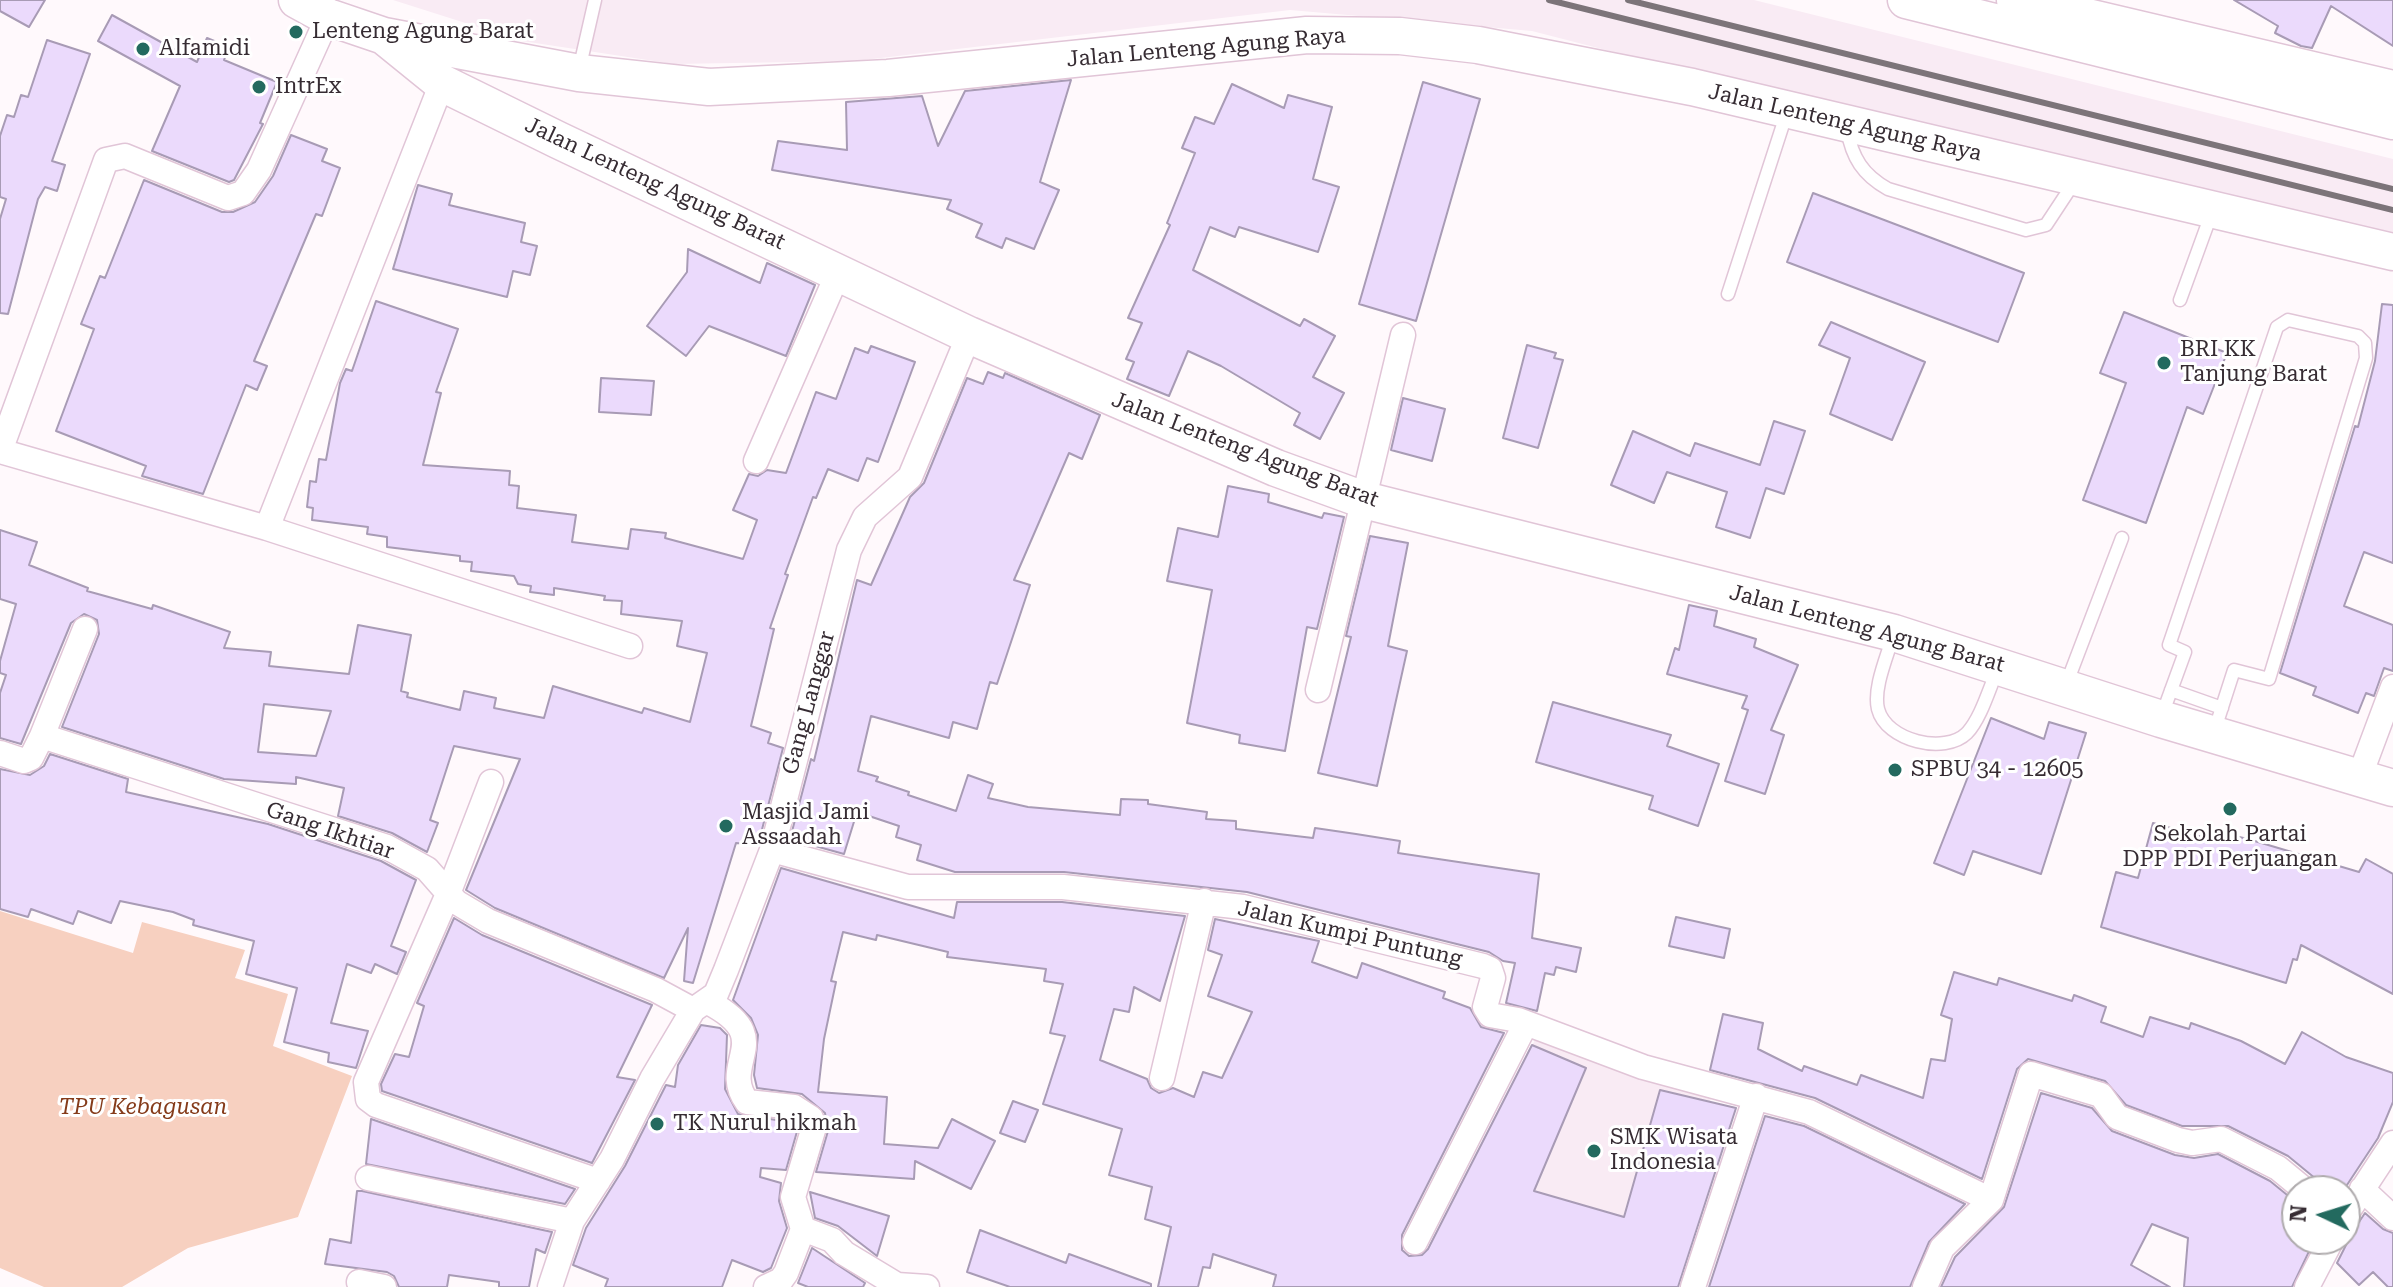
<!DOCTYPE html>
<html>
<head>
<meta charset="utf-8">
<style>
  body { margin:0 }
  #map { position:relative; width:2393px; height:1287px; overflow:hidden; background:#fff9fc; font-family:"Roboto Serif",serif }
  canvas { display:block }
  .north { position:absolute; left:2281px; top:1175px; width:80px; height:80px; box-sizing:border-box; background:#fff; border:2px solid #afabad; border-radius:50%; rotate:274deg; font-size:22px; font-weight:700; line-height:32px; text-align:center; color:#362c33 }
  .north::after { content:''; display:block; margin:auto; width:28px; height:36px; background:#236a5f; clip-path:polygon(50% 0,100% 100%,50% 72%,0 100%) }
</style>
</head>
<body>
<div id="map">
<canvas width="2393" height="1287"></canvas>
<div class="north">N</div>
</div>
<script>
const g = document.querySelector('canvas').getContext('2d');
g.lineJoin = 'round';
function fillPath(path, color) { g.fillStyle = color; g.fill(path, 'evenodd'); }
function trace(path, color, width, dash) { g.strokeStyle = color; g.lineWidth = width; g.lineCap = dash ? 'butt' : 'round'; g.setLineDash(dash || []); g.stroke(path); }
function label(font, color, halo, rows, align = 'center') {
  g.font = font + ' "Roboto Serif",serif'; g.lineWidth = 6; g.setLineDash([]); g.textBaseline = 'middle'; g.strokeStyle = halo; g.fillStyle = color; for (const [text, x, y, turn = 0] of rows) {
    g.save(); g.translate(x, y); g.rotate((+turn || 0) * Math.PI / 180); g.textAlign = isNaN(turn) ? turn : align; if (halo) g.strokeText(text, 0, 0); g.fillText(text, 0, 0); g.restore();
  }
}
fillPath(new Path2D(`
  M393,0h1361l639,159v94l-861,-222 -242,-21 -435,51 -181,3 -152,-23z
  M1535,1039l178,52 -40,143 -204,-23z`), '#f9ebf4');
fillPath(new Path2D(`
  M0,911l133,42 9,-31 103,28 -10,28 53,16 -15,52 79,30 -54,141 -110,31 -66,39h-78l-44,-19z`), '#f7d0c0');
const building = new Path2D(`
  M0,0h45l-16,27 -29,-16z
  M2234,0h159v46l-62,-40 -19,42 -11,-2 -26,-13 3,-7z
  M112,15l85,47 10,-24 22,9 -5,13 53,22 -17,41 3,1 -29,56 -5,2 -77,-31 28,-65 -82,-45z
  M47,40l43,14 -38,107 13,4 -8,26 -12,-4 -7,12 -30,115 -8,-1v-94l6,-20 -6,-2v-61l7,-21 7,2 7,-22 7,2z
  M1071,80l-31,102 19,8 -25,59 -28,-11 -4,10 -26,-11 6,-13 -35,-15 4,-9 -179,-30 6,-29 69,9 -1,-48 76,-6 16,50 27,-55z
  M1423,82l57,17 -64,222 -57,-17z
  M1232,84l52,24 4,-13 44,12 -19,72 26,8 -21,65 -79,-25 -4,10 -25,-10 -17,43 107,56 4,-7 31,17 -22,41 31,16 -24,46 -26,-14 6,-12 -79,-47 -33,-15 -19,45 -42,-17 7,-17 -8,-3 16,-36 -14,-5 42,-93 -3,-2 28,-70 -13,-5 13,-31 19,7z
  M291,135l36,14 -5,12 18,7 -18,48 -6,-2 -62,147 13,5 -10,24 -11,-5 -43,109 -61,-18 4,-10 -90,-35 38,-102 -13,-5 19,-48 5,2 39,-98 78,32h11l22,-10 18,-26z
  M418,185l34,9 -3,11 76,18 -4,19 16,4 -7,29 -17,-4 -6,26 -114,-28z
  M1813,193l211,80 -26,69 -211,-80z
  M688,249l72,34 7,-20 48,22 -29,71 -77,-30 -23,30 -39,-30 40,-54z
  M376,301l82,28 -22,63 5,1 -18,72 87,6 -1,14 10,1 -2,22 59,7 -4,27 56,7 3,-20 35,4 -1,5 78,21 14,-39 -24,-10 16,-36 9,2 9,-6 19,3 30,-81 20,7 19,-51 13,5 3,-7 44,16 -37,100 -11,-4 -9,23 -30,-12 -12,29 -3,-1 -28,77 3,1 -18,53 4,1 -23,97 20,7 -3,10 15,5 -25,97 -22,-2 -43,140 -9,-2 4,-53 -24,50 -169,-70 -29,-18 54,-131 -66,-13 -24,74 8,3 -11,29 -35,-19 -54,-17 6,-28 -48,-11v7l-72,-5 -162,-52 37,-93 -2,-14 -13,-6 -13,9 -50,121 -21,-6v-45l6,-18 -6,-2v-12l16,-57 -16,-5v-69l37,12 -8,23 59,23 -1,3 65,18 1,-4 77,27 -6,16 47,4 -2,14 80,8 9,-49 53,10 -10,56 7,2 -1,4 53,13 4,-19 32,7 -2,10 50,10 9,-32 89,27 2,-5 46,14 17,-69 -30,-7 5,-25 -61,-7 1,-13 -18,-1 1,-4 -51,-8v7l-24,-3 1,-6 -13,-2 -4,-8 -43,-5 1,-9 -12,-1v-5l-73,-9v-10l-20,-3 1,-7 -56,-7 1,-12 -6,-1 3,-26 6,1 3,-23 7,1 14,-77 6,-14 6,2zM264,704l67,7 -15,45 -58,-4z
  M2382,304l11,1v258l-29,-11 -20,54 49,19v46l-9,-3 -10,28 -8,-3 -8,20 -45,-18 3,-8 -36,-14 75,-247 3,1 17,-66z
  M2124,312l103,41 -24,61 -16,-7 -41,116 -63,-23 43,-117 -26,-10z
  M1831,322l94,40 -33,78 -62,-26 20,-56 -31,-13z
  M1527,345l29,8 -2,5 9,2 -25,88 -35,-10z
  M988,372l15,6 2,-5 95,42 -18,44 -13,-6 -55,127 16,5 -33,99 -7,-2 -13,47 -24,-7 -4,16 -78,-22 -13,55 20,6 -2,4 33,11 -1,3 48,16 12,-36 25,9 -5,14 40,9 92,8 1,-16 27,1v4l59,8 -1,7 30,2v8l77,9 2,-10 41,6 44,7 -2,12 141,21 -7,64 49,10 -5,24 -20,-5 -2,8 -9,-2 -8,38 -31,-8 9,-40 -12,-2 -14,-9 -242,-60 -183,-20h-109l-38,-12 4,-15 -25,-8 3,-11 -42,-14 -13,42 -54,-15 21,-80 3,2 43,-181 14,5 39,-88 14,-14 43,-105 16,6z
  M601,378l53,3 -3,34 -52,-3z
  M1403,398l42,11 -13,52 -41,-11z
  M1774,421l31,10 -21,63 -18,-6 -16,50 -34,-11 11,-35 -60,-20 -13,31 -43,-18 22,-54 57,25 5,-13 65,22z
  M1228,486l41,8 -1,8 54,16 2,-5 20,4 -27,112 -10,-2 -22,124 -46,-8 1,-8 -53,-12 25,-133 -45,-9 11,-53 40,9z
  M1370,536l38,7 -20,103 19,5 -30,135 -59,-13 33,-136 -5,-1z
  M1689,605l28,6 -3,15 42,13 -2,8 44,18 -27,65 13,5 -19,59 -40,-13 23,-71 -6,-2 5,-12 -80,-22 8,-26 4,2z
  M1553,702l118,33 -4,11 52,18 -21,62 -49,-17 4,-13 -117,-34z
  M1991,718l53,21 5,-17 37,11 -45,141 -68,-23 -9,24 -30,-12z
  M50,754l78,25 -2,13 142,32 113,37 35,19 -25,66 15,6 -9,22 -22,-10 -4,9 -24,-9 -16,59 37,8 -12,37 -28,-6 1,-9 -45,-11 13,-54 -51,-14 8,-33 -61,-16 1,-5 -21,-8 -53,-11 -9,22 -33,-12 -5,13 -42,-15 -3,8 -28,-8v-140l30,6 14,-9z
  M2153,823l53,15 2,-8 40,9 111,33 7,-13 27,15v120l-92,-49 -4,15 -4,-1 -7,24 -185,-56 15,-55 22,6z
  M781,868l173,50 3,-16h105l123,14 -25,85 -26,-14 -5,25 -15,-3 -14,51 47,19 4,9 8,5 14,-5 21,9 9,-25 19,6 30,-66 -44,-16 14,-41 -14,-5 7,-31 104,22 -7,21 45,16 5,-15 83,29 -2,6 27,10 11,19 23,6 -102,202v15l7,6 13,-1 6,-6 104,-204 54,23 -52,123 90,26 36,-127 76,18 -58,179h-405l3,-12 -63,-21 -3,14 -7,-1 -5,20h-40l13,-60 -26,-8 7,-32 -43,-12 13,-46 -79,-25 22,-68 -15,-3 13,-49 -19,-3 2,-12 -99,-12 1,-5 -71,-17 -1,5 -33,-8 -12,49 5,1 -12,57 -6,53 69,5 -3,47 54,4 14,-29 43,22 -24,48 -56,-28 -1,18 -98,-7 12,-41 -3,-18 -23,-19 -45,-6 -3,-13 4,-40 -7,-17 -18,-18z
  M1676,917l54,12 -6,29 -55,-12z
  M454,918l28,17 170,70 -35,72 18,3 -43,83 -210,-72 -1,-7 14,-30 14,3 15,-51 -7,-3z
  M1954,972l43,13 2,-7 73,23 2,-6 32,12 -5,15 42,15 7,-20 39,12 2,-6 50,18 44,23 17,-32 44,25 47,16v29l-15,36 -35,53h-22l-5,-12 -28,-23 -60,-30h-46l-56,-21 -21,-24 -77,-22 -11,10 -35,110 -167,-81 -105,-28 13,-56 40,9 -5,26 44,22 2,-5 53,19 4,-10 62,23 8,-39 14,2 7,-42 -11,-4z
  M701,1025l19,3 7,7 -2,54 13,25 51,8 9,6 -12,42 -25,-2 -1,9 21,6 -2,18 8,27 -16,40 -8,4 -31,-12 -10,27h-117l3,-8 -35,-14 13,-37 39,-62 41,-81 9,2 3,-22z
  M2041,1093l51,15 20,23 63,24 19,3 24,-4 52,27 27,22v36h18l-23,48h-108l4,-49 -36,-14 -21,41 39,22h-229l14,-30 49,-50z
  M1013,1101l25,9 -13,32 -25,-9z
  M1765,1116l39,10 161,78 -36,38 -19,45h-201z
  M371,1119l204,70 -10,15 -199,-40z
  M357,1191h5l190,41 -7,21 -9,-4 -7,38h-30v-5l-50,-7 -2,12h-48l-5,-11 -7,-4 -62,-8 5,-25 21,4z
  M810,1192l79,24 -12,40 -39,-30 -23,-8z
  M2365,1213l18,16 10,4v54h-5l-15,-15 -14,13 -22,-22 9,-18 -1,-14 12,-6z
  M980,1230l86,33 3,-9 82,30v3h-141l-43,-15z
  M812,1248l53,35 -2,4h-55l-10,-4z`);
fillPath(building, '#ebdafc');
trace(building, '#a89bb5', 2);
const service = new Path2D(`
  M579,70l16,-70
  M1847,129c5,29 16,46 41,60l138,41 20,-5 29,-44
  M1728,294l59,-182
  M2180,300l32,-88
  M1893,636c-6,21 -20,52 -15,73 8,32 67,46 89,24 14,-15 22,-44 30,-62
  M2066,685l56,-147
  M2171,690l51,18
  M2162,715l23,-63 -16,-7 108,-318 11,-7 70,16 7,7 1,15 -97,321 -35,-9 -20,62`);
const minor = new Path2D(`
  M0,451l267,77 363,118
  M0,451l106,-291 19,-4 103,42 15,-5 16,-23 69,-153
  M756,461l83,-190
  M267,528l175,-445
  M1318,690l85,-355
  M42,736l43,-107
  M0,753l24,8 7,-3 11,-22 345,111 40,22 29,33 32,19 168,69 37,20
  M2359,778l34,-91
  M491,782l-43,112 -82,188 2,17 8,6 222,76
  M772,850l136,37h155l180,20 240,59 7,3 3,9 -8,29 5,8 28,5 125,47 166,45 182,88
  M708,1002c71,37 10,60 39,100l47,5 17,11 3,9 -21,70 10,32 -17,44 -5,7 -15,7
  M1162,1078l42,-177
  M368,1178l204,43
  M2362,1189l31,29
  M2345,1216l48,-73
  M803,1229l29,11 12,13 53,32 30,2
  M1415,1242l111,-219
  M359,1282l25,5
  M550,1287l22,-66 40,-62 40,-80 41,-69 23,-16 10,-24 46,-120 77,-300 16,-33 45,-40 59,-142
  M1693,1287l63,-191
  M1925,1287l17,-39 49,-48 40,-126 70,21 16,22 61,23 14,3 29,-4 57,29 28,23
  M2307,1287l25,-48`);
const primary = new Path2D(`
  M297,0l31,17 56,19 195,37 130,14 179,-9 419,-43 93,1 78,9 214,42 701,165
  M1906,0l487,121
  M2015,0l378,89
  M384,36l58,47 116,57 411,195 307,133 88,32 530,133 267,86 232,69`);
trace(service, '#e1c5d7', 15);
trace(minor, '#e1c5d7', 27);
trace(primary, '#e1c5d7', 39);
trace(service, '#fff', 12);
trace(minor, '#fff', 24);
trace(primary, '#fff', 36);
trace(new Path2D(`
  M1549,0l844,210
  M1628,0l765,189`), '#7c7479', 6);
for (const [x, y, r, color] of [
  [296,32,8,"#236a5f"],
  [143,49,8,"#236a5f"],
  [259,87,8,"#236a5f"],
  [2164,363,8,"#236a5f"],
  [1895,770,8,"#236a5f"],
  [2230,809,8,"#236a5f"],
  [726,826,8,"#236a5f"],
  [657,1124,8,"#236a5f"],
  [1594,1151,8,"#236a5f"]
]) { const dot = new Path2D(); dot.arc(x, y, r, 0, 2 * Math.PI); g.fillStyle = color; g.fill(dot); trace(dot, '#fff', 3); }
label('22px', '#362c33', '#fff', [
  ["Lenteng Agung Barat",312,32],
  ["Alfamidi",159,49],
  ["IntrEx",275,87],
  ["BRI KK",2180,350],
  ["Tanjung Barat",2180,375],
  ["SPBU 34 - 12605",1911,770],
  ["Masjid Jami",742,813],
  ["Assaadah",742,838],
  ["Sekolah Partai",2230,835,"center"],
  ["DPP PDI Perjuangan",2230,860,"center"],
  ["TK Nurul hikmah",673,1124],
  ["SMK Wisata",1610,1138],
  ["Indonesia",1610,1163]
], 'left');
label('22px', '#362c33', '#fff', [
  ["Jalan Lenteng Agung Raya",1206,48,-5],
  ["Jalan Lenteng Agung Raya",1845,123,13],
  ["Jalan Lenteng Agung Barat",655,184,25],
  ["Jalan Lenteng Agung Barat",1245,450,21],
  ["Jalan Lenteng Agung Barat",1867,629,15],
  ["Gang Langgar",809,703,-75],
  ["Gang Ikhtiar",330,831,19],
  ["Jalan Kumpi Puntung",1350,934,13]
]);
label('italic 22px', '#853b1a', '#fff', [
  ["TPU Kebagusan",143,1108]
]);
</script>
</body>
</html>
